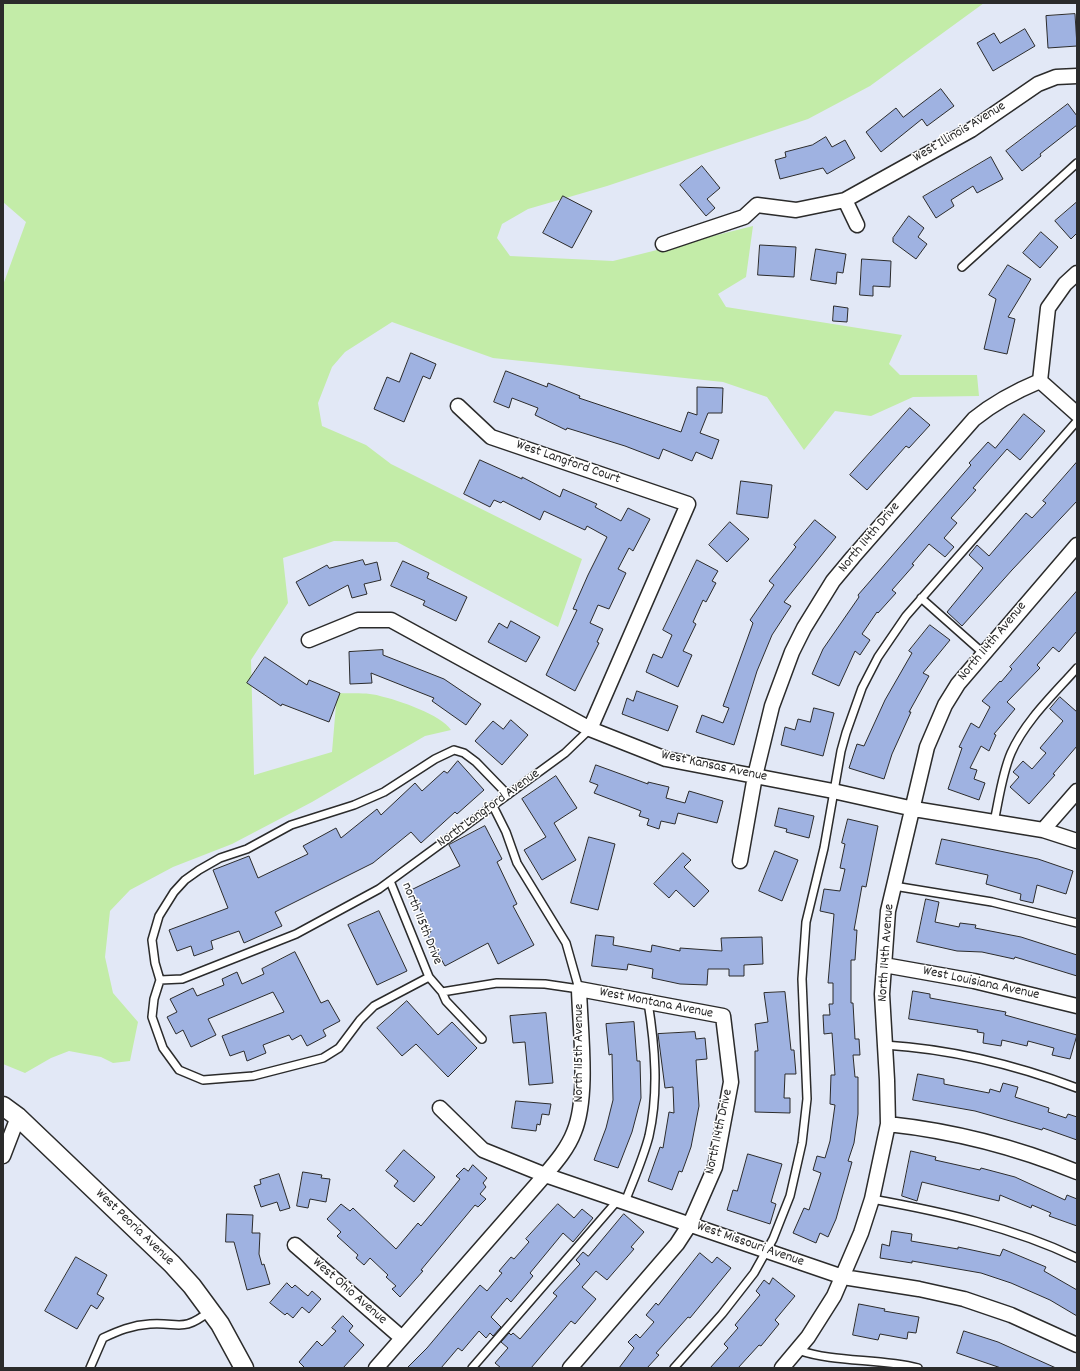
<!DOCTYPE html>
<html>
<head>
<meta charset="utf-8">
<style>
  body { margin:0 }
  #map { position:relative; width:1080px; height:1371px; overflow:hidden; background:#e2e8f6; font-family:Dekko,sans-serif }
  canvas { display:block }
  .frame { position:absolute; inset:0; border:4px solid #2b2b2b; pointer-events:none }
</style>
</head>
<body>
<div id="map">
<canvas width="1080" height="1371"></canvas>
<div class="frame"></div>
</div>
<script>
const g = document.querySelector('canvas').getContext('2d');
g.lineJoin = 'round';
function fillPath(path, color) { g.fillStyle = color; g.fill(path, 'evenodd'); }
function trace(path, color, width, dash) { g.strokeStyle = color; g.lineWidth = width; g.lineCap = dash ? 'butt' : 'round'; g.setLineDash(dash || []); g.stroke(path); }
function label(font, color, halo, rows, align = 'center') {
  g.font = font + ' Dekko,sans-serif'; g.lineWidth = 3; g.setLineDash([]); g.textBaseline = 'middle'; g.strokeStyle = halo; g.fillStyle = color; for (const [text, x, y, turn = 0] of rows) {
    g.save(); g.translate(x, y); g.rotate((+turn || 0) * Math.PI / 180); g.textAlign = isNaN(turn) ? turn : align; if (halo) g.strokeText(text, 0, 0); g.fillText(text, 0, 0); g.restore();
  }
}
fillPath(new Path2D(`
  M3,3h981l-114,83 -62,33 -201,67 -79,23 -26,15 -5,14 13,18 103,5 140,-35 -7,51 -28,17 8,13 176,28 -13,29 11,11h77l2,21 -66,1 -42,19 -36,-5 -31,39 -37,-53 -44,-15 -230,-24 -101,-36 -47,30 -13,15 -14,36 4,23 44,19 25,19 191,95 -24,68 -161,-85 -63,-1 -51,17 5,45 -37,57 3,115 78,-23 5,-59c14,1 30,-1 43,3 18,4 62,19 71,34l-26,6 -113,66 -80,42 -59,23 -43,23 -20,21 -5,46 8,36 25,29 -8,39 -17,2 -12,-6 -32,-6 -18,7 -26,15 -22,-9v-779l23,-63 -23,-20z`), '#c3eca8');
const building = new Path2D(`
  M1075,14l2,32 -29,2 -2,-32z
  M1025,29l10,17 -42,25 -16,-28 17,-10 6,10z
  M941,89l13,17 -27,20 -5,-7 -41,33 -15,-20 30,-24 7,9z
  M1068,104l9,12v9l-37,29 1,2 -19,15 -16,-20z
  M826,137l6,10 13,-7 10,18 -28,16 -4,-6 -43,11 -5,-19 11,-3 -1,-5 27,-7z
  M991,157l12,22 -26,14 -4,-7 -22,14 3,6 -18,12 -13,-21z
  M702,166l18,22 -13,11 8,9 -9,8 -26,-31z
  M563,196l29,15 -20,37 -29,-15z
  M1077,202v31l-6,6 -16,-18z
  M909,216l15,12 -6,9 9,7 -11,15 -23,-17v-4z
  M1041,232l17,15 -18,21 -17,-15z
  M760,245l36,2 -2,30 -36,-2z
  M816,249l30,5 -3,19 -6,-1 -1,12 -25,-4z
  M862,259l29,2 -1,26 -17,-1v10l-13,-1z
  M1008,265l23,14 -23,38 7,2 -8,35 -23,-5 12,-50 -7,-4z
  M834,306l14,2 -1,14 -14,-1z
  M411,353l25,11 -6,15 -7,-3 -19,46 -30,-13 13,-32 12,5z
  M506,371l41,16 1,-4 32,13 -1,2 102,34 7,-20 9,3v-28l26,1 -1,25h-14l-8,20 19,7 -7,19 -16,-7 -4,9 -29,-12 -4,10 -34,-13 -58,-18 -1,2 -31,-15 3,-7 -26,-10 -3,10 -15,-6z
  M910,408l20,17 -21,23 -3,-2 -39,44 -17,-15z
  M1024,414l21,17 -25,29 -13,-11 -34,39 3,2 -25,28 6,5 -13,15 10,9 -9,10 -16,-13 -17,20 2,1 -22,25 4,3 -18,20 -1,-1 -15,22 8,6 -10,15 -5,-4 -16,35 -27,-12 11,-25 36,-52 -1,-2 113,-130 -2,-2 19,-21 7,6z
  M480,460l42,19v-2l38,20 3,-8 34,15 -2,3 26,14 7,-13 22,11 -17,32 -4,-3 -11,21 8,4 -17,36 -11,-4 -8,18 13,6 -6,13 2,1 -24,48 -29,-16 31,-65 -4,-1 15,-34 19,-38 -20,-11 -2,4 -41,-19 -4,9 -37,-19 -2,2 -7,-3 -4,7 -26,-13z
  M1077,462v39l-65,69 -50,56 -15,-14 36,-44 -14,-13 8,-10 12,11 37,-43 6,5 14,-15 -3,-2z
  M741,481l31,4 -4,33 -31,-4z
  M815,520l21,17 -52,65 7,4 -19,29 -15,36 -23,74 -38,-13 6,-17 21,8 6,-15 -6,-2 30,-83 -3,-3 24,-35 -5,-4 27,-34 -2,-2z
  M730,522l19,17 -22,23 -18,-17z
  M363,560l2,5 12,-3 4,18 -17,4 3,10 -15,4 -4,-13 -39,21 -13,-24 31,-17 2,3z
  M697,560l21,11 -6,10 4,2 -10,19 -3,-2 -10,22 3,2 -13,27 9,4 -14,32 -32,-15 7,-18 9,4 10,-23 -9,-5z
  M403,561l26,12 -2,5 40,19 -11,24 -33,-16 2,-4 -34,-15z
  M1077,591v40l-18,21 -6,-5 -16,18 3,3 -33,34 8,7 -21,25 2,1 -7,16 -8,-5 -11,22 7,2 -3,9 11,4 -6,17 -31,-11 14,-41 -3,-1 12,-24 8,5 11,-21 -8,-6 18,-20 1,1 11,-13 -2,-2z
  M511,621l29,16 -14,25 -38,-20 11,-19 8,5z
  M930,625l20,15 -27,33 6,3 -20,36h2l-19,42 -8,25 -35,-11 8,-24 7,2 21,-46 27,-47 -3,-2z
  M383,650v5l61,24 37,25 -15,21 -34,-24 2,-3 -63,-25 1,10 -22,1 -1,-32z
  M265,657l42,28 2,-5 31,13 -11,29 -47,-18 -1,2 -34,-23z
  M637,691l41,15 -10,25 -46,-17 5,-16 6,3z
  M1060,697l17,15v34l-24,28 2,1 -26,29 -19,-17 9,-10 -6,-5 10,-11 9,8 14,-16 -6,-5 23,-27 -13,-12z
  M814,708l20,5 -11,43 -42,-11 4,-18 10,3 3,-11 12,3z
  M511,720l17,15 -26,30 -27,-24 18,-20 10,8z
  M458,761l26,29 -27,24 -2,-2 -34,31 -10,-11 -38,31 -98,49 7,14 -38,17 -5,-12 -28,10 2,8 -19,7 -3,-10 -14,5 -8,-21 59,-22 -15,-38 36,-14 9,22 50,-24 -5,-8 33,-18 5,10 36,-29 4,6 34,-32 7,8 22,-20 3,2z
  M596,765l52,19v-2l21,5 -3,11 19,5 4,-12 34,10 -6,22 -39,-10 -3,11 -14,-3 -2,8 -12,-4 2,-6 -10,-3 2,-5 -47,-18 4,-8 -8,-3z
  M556,776l21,32 -23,15 22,37 -34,20 -18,-30 22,-13 -24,-38z
  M779,808l35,8 -5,22 -23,-6 1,-3 -12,-3z
  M848,819l30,7 -12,61 -4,-1 -8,44h3l-2,30h-4v43h2l2,36h4l1,16h-7l2,22h3v37l-4,29 -6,18 4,1 -16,57 -8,18 -8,-4 -4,10 -23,-10 11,-25 5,2 12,-37 -8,-3 4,-14 8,2 5,-17 5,-36 -5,-1 1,-29h4l-3,-42 -8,1 -1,-19h7l-1,-11h4v-21h-5l6,-69 -14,-3 4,-22 16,2 5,-22 -5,-1 5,-24 -3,-1z
  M485,826l17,33 -5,3 20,42 -4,2 21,39 -36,19 -10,-21 -43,23 -18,-32 4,-2 -20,-42 49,-24 -11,-21z
  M589,837l26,7 -17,66 -27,-7z
  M942,839l96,20 35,12 -7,23 -29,-9 -4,18 -13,-3 1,-6 -35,-10 2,-9 -52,-11z
  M775,851l23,9 -16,41 -23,-10z
  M683,853l8,7 -7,7 25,24 -15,16 -18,-17 -7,8 -15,-14z
  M926,899l13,3 -4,20 24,5 1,-4 16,2 -1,3 46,9 56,18v21l-62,-19 -1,2 -32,-7 -25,-1 -40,-9z
  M379,911l28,60 -30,14 -29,-60z
  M596,935l18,2 -1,8 38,7 1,-7 28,6v-3l42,3 -1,-13 41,-1 1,27 -19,1v11h-15v-7h-21l-1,16 -27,-1 -28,-6 1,-9 -25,-5 -1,6 -35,-4z
  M295,952l26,51 7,-3 12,21 -17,9 3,6 -19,10 -6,-11 -9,5 -3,-5 -26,10 3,8 -19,8 -3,-10 -14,5 -8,-20 62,-24 -11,-20 -65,27 8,16 -25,12 -8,-17 -7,4 -9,-17 10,-5 -7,-13 23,-11 4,8 27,-11 -2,-6 15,-7 5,12 22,-10 -2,-5z
  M913,991l17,3v4l76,14 -1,3 72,20 -7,24 -18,-4 2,-7 -26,-7 -1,5 -25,-6 -1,6 -18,-3 1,-10 -7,-1 1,-2 -69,-11z
  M785,992l6,58h3l2,24h-11l-1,24h6v15l-35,-1v-61h3l-3,-27 13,-2 -4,-29z
  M407,1001l31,34 14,-13 25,26 -29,29 -32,-33 -14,12 -25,-28z
  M546,1013l7,70 -24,2 -4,-43 -12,1 -3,-27z
  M634,1022l3,39h3l1,37 -9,34 -14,36 -24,-8 12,-32 7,-28 -1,-46 -3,1 -3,-31z
  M695,1032l1,7 9,-1 2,21 -11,1 3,46 -8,41 -9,25 -3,-1 -7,19 -24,-9 12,-34 3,1 6,-36 5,1 -1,-26 -8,1 -7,-54z
  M918,1074l26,5v5l45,9 1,-4 10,3 3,-9 15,4 -3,10 34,11 -1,4 18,6 2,-4 9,3v23l-34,-12 -1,2 -67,-19 -62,-11z
  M516,1101l35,3 -2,11 -7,-1 -2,11 -3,-1 -1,7 -24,-3z
  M404,1150l31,27 -21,25 -20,-16 4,-5 -12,-10z
  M911,1151l25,6 -1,3 45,10 1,-2 34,9 50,23 2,-5 10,4v27l-28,-10 2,-3 -19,-8 -1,3 -31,-13 -1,6 -77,-19 -5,19 -15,-5z
  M748,1154l34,10 -11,38 5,2 -6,20 -43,-14 6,-20 4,1z
  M473,1165l14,13 -4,5 3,4 -6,7 6,5 -8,8 -3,-2 -54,65 2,1 -23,26 -8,-8 4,-3 -10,-9 2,-2 -18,-17 -6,7 -8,-7 2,-3 -21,-19 4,-4 -14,-13 14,-15 9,7 3,-3 43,41 22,-26 3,3 15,-18 24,-29 -4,-3 8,-8 4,3z
  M303,1172l19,3 -1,3 9,1 -4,23 -16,-3 -2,9 -11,-2z
  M279,1174l11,34 -10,3 -3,-9 -16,5 -7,-21 7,-2 -1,-4z
  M558,1204l16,14 8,-9 11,9 -20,24 -10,-9 -33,40 3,3 -22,26 -4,-4 -16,19 10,10 -8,9 -3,-3 -4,5 -7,-7 -17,20 -4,-3 -17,20h-34l20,-20 53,-63 7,6 15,-18 -3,-2 12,-14 3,2 15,-17 -3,-3z
  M227,1214l26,1 -1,18h8l-1,21 3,11 2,-1 6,20 -23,6 -13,-48h-8z
  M624,1214l20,18 -13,15 3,2 -27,31 -11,-9 -14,16 14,12 -21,25 -4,-3 -40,47h-30l-6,-5 13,-15 -7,-6 8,-9 2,2 2,-2 7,6 37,-43 -4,-3 27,-29 -4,-4 7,-8 5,4z
  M892,1231l20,3 -1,7 47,8v-2l42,9 3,-7 43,18 -2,4 33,19v26l-27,-16 -39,-17 -30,-10 -69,-12v2l-32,-5 2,-14 7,2z
  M700,1253l12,10 5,-6 14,11 -41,50 -2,-1 -32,36 3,2 -12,13h-28l15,-20 -6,-6 8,-8 4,4 14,-16 -8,-7 10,-12 2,2z
  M76,1257l31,18 -10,19 7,4 -7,11 -6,-4 -14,24 -32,-18z
  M773,1278l22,18 -20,24 4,4 -18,22 -2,-1 -21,23h-28l18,-20 -4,-4 14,-16 -3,-3 25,-30 -4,-4 8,-11 5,4z
  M287,1283l5,5 3,-3 13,11 4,-5 9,8 -12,14 -7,-6 -9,11 -6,-5 -2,2 -15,-12z
  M859,1304l26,5 -1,2 35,6 -3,16 -8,-1 -1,7 -27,-5 -2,6 -25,-5z
  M343,1316l10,10 -4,5 15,14 -21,23h-38l-6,-6 18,-21 5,5 14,-15 -4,-3z
  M964,1331l34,11 58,26h-55l-44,-15z`);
fillPath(building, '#9fb2e1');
trace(building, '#2b2b2b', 1);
const service = new Path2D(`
  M962,267l115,-104
  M921,598l62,55
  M994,822c5,-23 8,-48 17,-69 14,-32 43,-59 66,-85
  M390,881l39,96 13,15 55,-9 48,1 34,5 -13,-46 -49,-80 -11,-31 -13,-26
  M894,886l98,16 85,21
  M429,977l-55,29 -14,14 -21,28 -16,10 -70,18 -50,4 -24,-10 -16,-22 -11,-31 2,-18 6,-19 -5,-17 -3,-23 7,-24 15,-24 11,-12 14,-10 21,-12 27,-9 44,-24 63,-20 30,-13 51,-33 19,-9 10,3 12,9 32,33
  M160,980l22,-1 114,-45 83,-45 186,-136 25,-24
  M442,992l4,9 36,38
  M885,1045c65,4 131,20 192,43
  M872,1199c71,13 140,28 205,59
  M625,1202c8,-21 18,-43 24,-66 10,-44 6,-90 -1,-134
  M798,1350c37,13 80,8 120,18
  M90,1368l13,-30c15,-7 29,-13 47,-14 30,-2 32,9 60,-13
  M472,1368l146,-168
  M674,1368l48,-54 32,-41 19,-34 17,-43 12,-53 5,-44 -5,-120 4,-57 18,-74 17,-97 5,-18 16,-45 16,-31 28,-41 171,-195`);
const minor = new Path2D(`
  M845,200l12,25
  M663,244l81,-27 13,-12 39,5 49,-10 126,-70 67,-46 18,-7 21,-1
  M1040,381l8,-73 17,-24 12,-11
  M1040,381l37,33
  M458,406l33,31 197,67 -98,225
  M309,640l49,-20h33l199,109 76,30 167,32 81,18 129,21 34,11
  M1043,830l34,-39
  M740,861l15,-85 17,-70 20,-54 12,-24 29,-47 20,-24 121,-138c21,-17 42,-28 66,-38
  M884,965l90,16 103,25
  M440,1108l43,42 62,25 298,102 76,12 45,10 47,16 66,30
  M888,1124c65,7 128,23 189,48
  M3,1156l15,-39
  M295,1245l107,93
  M376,1368l169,-193c11,-13 23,-27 29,-43 15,-36 6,-103 5,-143l144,27 8,66 -16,85 -25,57 -13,20 -107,124
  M782,1368l26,-31 26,-41 27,-63 11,-34 16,-75 -1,-44 -5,-86 6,-83 39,-164 18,-42 13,-21 119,-139`);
const tertiary = new Path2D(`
  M3,1106l15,11 154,147 20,22 28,38 24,44`);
trace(service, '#2b2b2b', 10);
trace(minor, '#2b2b2b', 17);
trace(tertiary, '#2b2b2b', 21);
trace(service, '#fff', 7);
trace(minor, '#fff', 14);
trace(tertiary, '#fff', 18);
label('14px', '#2b2b2b', '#fff', [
  ["West Illinois Avenue",960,133,-31],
  ["West Langford Court",568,463,19],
  ["North 114th Drive",870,538,-50],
  ["North 114th Avenue",993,642,-50],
  ["West Kansas Avenue",714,767,12],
  ["North Langford Avenue",489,809,-36],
  ["north 115th Drive",421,924,68],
  ["North 114th Avenue",887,953,-86],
  ["West Louisiana Avenue",981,984,12],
  ["West Montana Avenue",656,1004,11],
  ["North 115th Avenue",580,1053,-90],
  ["North 114th Drive",720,1132,-78],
  ["West Peoria Avenue",134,1228,44],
  ["West Missouri Avenue",750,1245,19],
  ["West Ohio Avenue",349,1292,41]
]);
</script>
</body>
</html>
